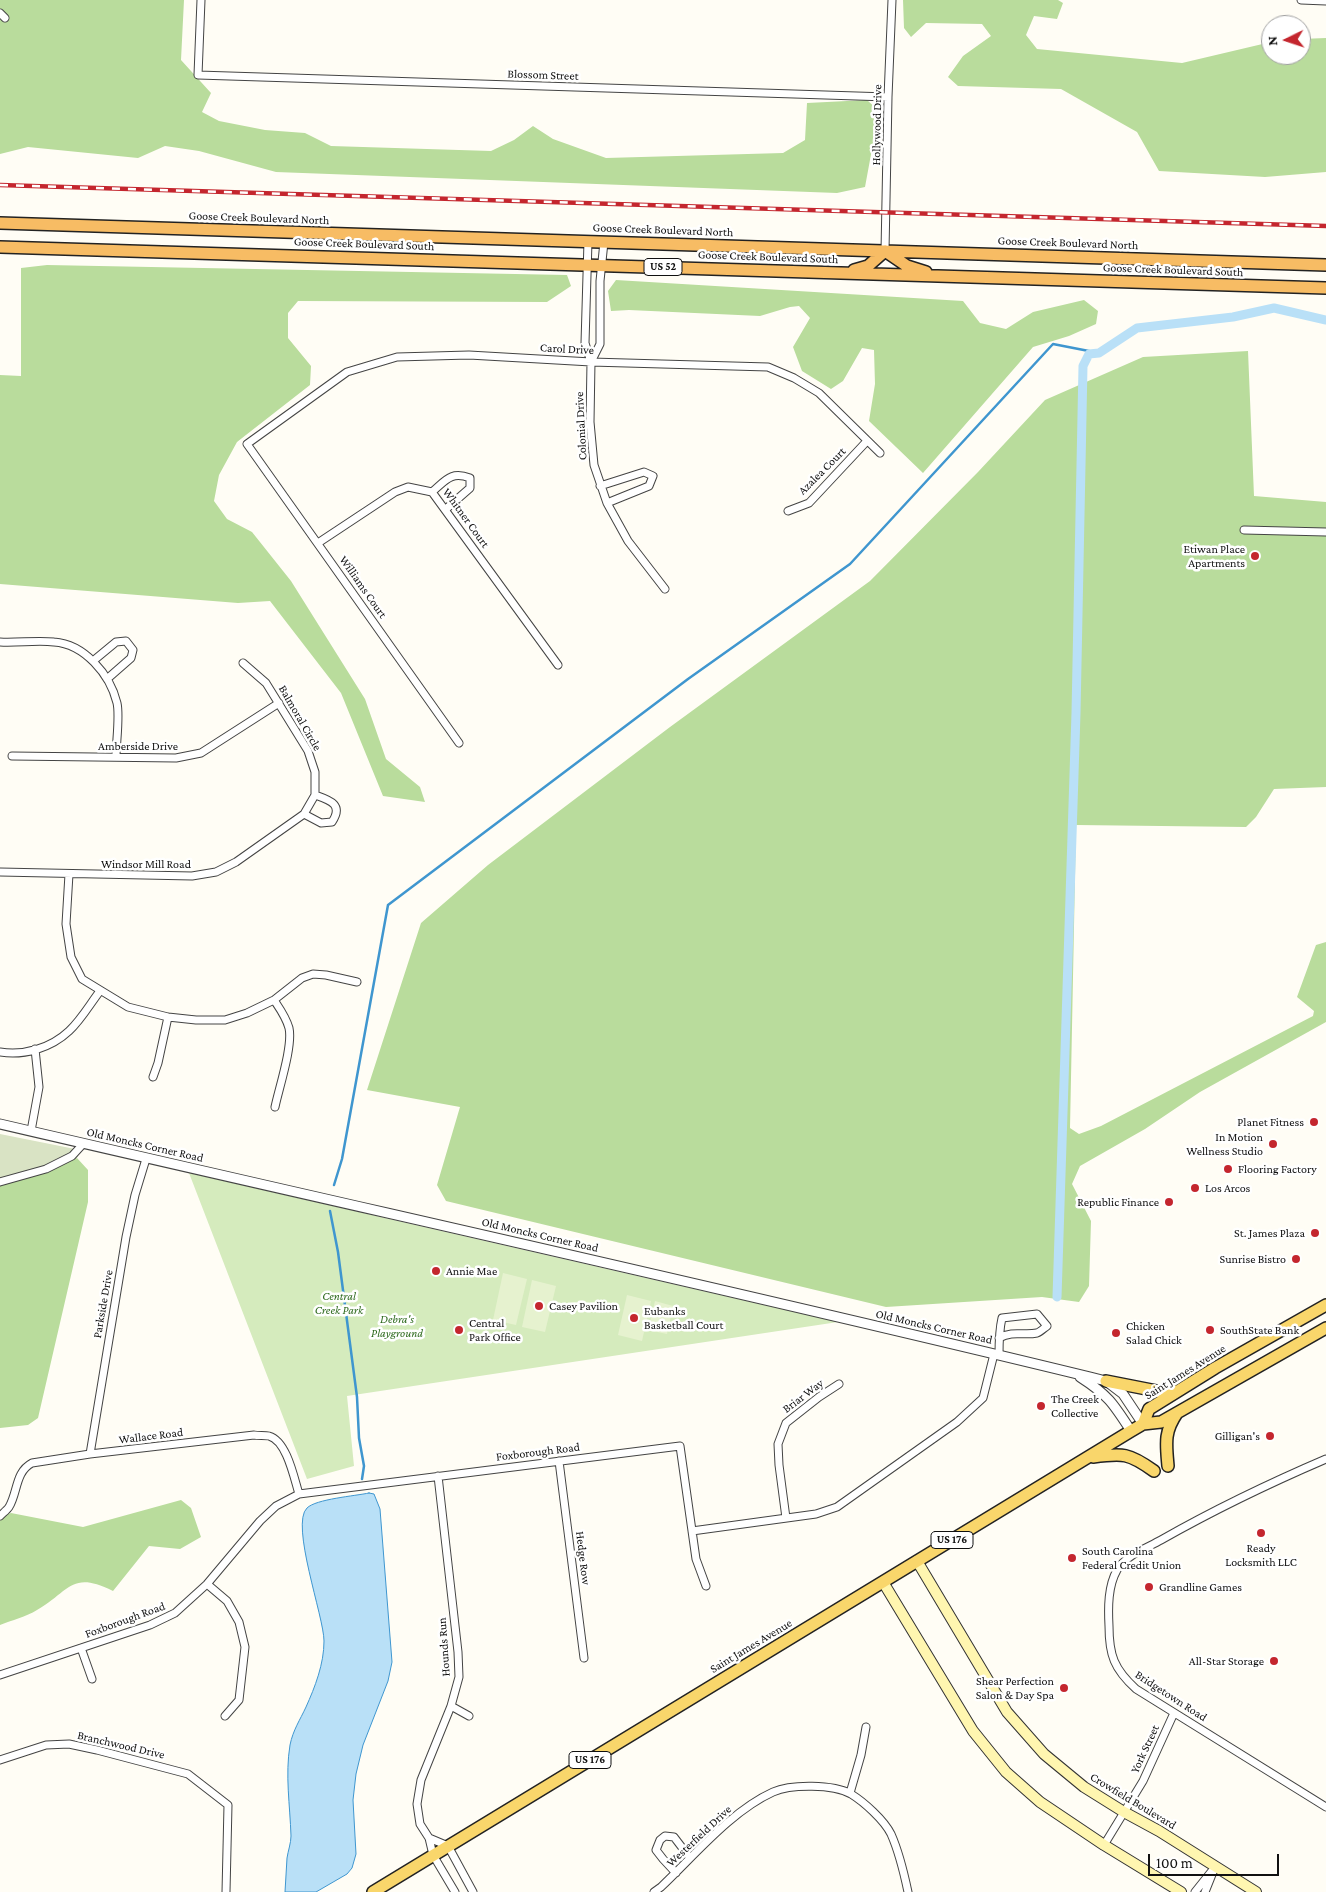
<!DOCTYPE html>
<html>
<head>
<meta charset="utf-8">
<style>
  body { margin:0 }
  #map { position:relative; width:1326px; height:1892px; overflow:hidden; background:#fffdf5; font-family:"Crimson Pro",serif }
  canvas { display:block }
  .north { position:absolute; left:1261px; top:15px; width:50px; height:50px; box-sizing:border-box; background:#fff; border:1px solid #a0a0a0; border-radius:50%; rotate:266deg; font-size:14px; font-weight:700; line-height:20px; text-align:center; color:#111 }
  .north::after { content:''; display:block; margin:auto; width:18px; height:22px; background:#c4262e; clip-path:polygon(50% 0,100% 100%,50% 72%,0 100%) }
  .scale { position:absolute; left:1148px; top:1854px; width:131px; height:22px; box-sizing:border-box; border:2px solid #111; border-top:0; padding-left:6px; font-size:15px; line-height:18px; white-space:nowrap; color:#111; -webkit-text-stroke:4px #fff; paint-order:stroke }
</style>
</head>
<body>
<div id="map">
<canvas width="1326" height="1892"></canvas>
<div class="north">N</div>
<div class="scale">100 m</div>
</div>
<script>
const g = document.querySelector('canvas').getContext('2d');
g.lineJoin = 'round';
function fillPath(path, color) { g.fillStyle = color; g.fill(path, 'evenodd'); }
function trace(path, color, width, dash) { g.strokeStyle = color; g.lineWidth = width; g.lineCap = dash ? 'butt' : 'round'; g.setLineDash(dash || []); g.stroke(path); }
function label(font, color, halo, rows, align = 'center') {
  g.font = font + ' "Crimson Pro",serif'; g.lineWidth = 5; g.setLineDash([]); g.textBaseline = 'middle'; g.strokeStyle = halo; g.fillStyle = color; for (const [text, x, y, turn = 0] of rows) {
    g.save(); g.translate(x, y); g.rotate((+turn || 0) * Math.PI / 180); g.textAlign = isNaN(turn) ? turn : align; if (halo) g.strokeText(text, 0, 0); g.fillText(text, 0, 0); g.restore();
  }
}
fillPath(new Path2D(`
  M189,1173l649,149 -491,74 7,70 -47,13z`), '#d5ebbd');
fillPath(new Path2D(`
  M0,0h184l-3,60 30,33 -9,19 17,9 46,9 40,3 26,13 160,5 23,-11 19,-14 20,13 53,19 177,-5 22,-13 2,-37 60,-3 12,11 -14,76 -28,6 -561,-21 -77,-21 -34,-5 -27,12 -110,-11 -28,7z
  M903,0h155l5,3 -6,16 -23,-3 -8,19 11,14 145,14 89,-21v13h30v-16l25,-1v134l-61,5 -106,-6 -22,-39 -76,-43 -103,-3 -10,-9 15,-21 28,-20 -9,-12 -56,-1 -15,14 -7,-9z
  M47,265l520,10 4,11 -24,16 -249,-1 -10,12v25l23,28 -1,19 -73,57 -18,33 -5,26 13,18 25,13 39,49 74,118 21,60 34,28 5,15 -42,-6 -42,-103 -71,-92 -32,2 -238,-19v-209l21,1v-108z
  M616,280l347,21 17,22 26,6 27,-17 51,-12 14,11 -2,13 -27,12 -36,11 -110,126 -54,-52 6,-37 -1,-34 -12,-2 -19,33 -12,8 -29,-18 -9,-24 17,-29 -11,-12 -9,1 -30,9 -131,-6 -18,1 -3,-20z
  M1248,351l6,145 72,6v285l-52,2 -18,28 -10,10 -170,-2 -6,303 9,6 22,-8 212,-110 1,-5 -17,-14 19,-52 10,-3v80l-126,70 -55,37 -65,37 -8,18 19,37 -2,65 -10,16 -37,-5 -156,10 -440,-106 -9,-16 23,-78 -93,-17 54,-167 67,-58 182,-138 200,-146 108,-109 67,-72 98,-43z
  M77,1158l11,12v32l-50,216 -10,7 -28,3v-242z
  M181,1500l10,8 10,29 -21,12 -31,-3 -36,45c-42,-21 -43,0 -76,19 -11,7 -25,10 -37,15v-108l11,-4 72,14z`), '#b9dc9c');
fillPath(new Path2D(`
  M0,1134l80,16 -3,8 -77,28z`), '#d9e3c4');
fillPath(new Path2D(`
  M503,1273l24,6 -11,46 -23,-5z
  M532,1280l24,6 -11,46 -23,-5z
  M627,1295l24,6 -9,40 -24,-6z
  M655,1301l18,5 -6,28 -19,-4z`), '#e6f2cf');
const water = new Path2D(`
  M369,1493l5,1 6,15 12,153 -4,19 -25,64 -7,29 -3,26 3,54 -4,14 -5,6 -31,18h-31c1,-11 1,-23 2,-34 1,-7 4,-15 4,-22 -1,-31 -6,-61 -1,-91 3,-15 10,-25 16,-38 9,-20 18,-43 18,-66 0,-24 -34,-117 -17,-133 9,-9 48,-12 62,-15z`);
fillPath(water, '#b9e0f7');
trace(water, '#3f96cf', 1);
trace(new Path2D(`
  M334,1185l8,-26 46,-254 300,-226 162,-115 203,-220 46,9
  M330,1211l8,41 19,145 2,41 5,28 -2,13`), '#3f96cf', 2.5);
trace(new Path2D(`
  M1057,1297l19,-584 7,-347 6,-12 10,-1 38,-25 96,-11 41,-9 52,12`), '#b9e0f7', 9);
const minor = new Path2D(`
  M201,0l-3,75 690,22
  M1301,0l25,1
  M0,13l5,5
  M588,241l-3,102 6,19 -1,60 4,43 13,38 21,38 37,48
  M885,251l3,-154 4,-97
  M591,362l9,-18v-63l4,-39
  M600,486l44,-14 9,4 -4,10 -42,17
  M432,492c14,-12 19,-21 38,-14v10l-24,21
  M788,511l21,-8 58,-62
  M1244,530l82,2
  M318,543l77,-51 13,-5 24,5 126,173
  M0,642c18,1 37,-2 54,0 30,2 56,32 63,61 3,13 -1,40 -1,54
  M93,661l23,-19 10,-1 7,9 -2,8 -24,21
  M243,663l23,20 42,68 7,21v23l-11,19 17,9 11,-1c12,-18 -3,-22 -17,-27
  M459,743l-212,-299 100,-72 50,-15 72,-2 122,7 177,5 26,11 25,15 61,60
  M12,756l164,2 25,-5 78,-50
  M0,872l192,4 24,-4 20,-10 68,-48
  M69,874l-3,50 5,33 11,22 46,28 40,10 28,3h29l22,-7 27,-13 28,-22 11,-4 13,1 31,7
  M274,1000c6,9 12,17 15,28 4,18 -10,60 -14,79
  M0,1052c24,4 51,-4 69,-21 12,-11 21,-27 31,-40
  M153,1077l5,-14 10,-46
  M31,1131l8,-44 -4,-38
  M0,1182l46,-13 26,-13 11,-12
  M999,1355c0,-13 0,-24 3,-37l35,-4 10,12c-3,2 -7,6 -10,7 -14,3 -23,-3 -38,5
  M90,1454l36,-217 9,-42 11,-36
  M1326,1459c-56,24 -112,51 -165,81 -14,8 -35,15 -44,30 -9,16 -9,37 -8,56 0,29 5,43 27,63l190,118
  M559,1461l25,197
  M438,1476l20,176 1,25 -8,29 -30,74 -4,24 3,20 9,14 4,17 22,37
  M0,1516c3,-3 7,-6 9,-9 9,-15 6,-35 23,-44l58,-9 164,-19c4,1 11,0 15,1 18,5 25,42 30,58
  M786,1518l-7,-53 -1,-21 8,-21 33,-26 20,-13
  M692,1531l124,-17 21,-7 120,-85 26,-24 11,-44
  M207,1584l20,17 12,21 6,25 -6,53 -14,16
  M81,1648l11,31
  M0,1675l150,-50 25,-12 32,-29 53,-63 16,-15 23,-12 381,-48 16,113 10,27
  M451,1706l18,10
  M0,1760l46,-15 23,-1 28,6 91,24 40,31 -2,87
  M850,1793l11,-38 5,-28
  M429,1838l19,8 25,46
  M1104,1845l39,-64 31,-68
  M676,1873l-13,-14 -7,-9 4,-10 5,-4 9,1 16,21
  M654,1892l7,-5c33,-31 70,-76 112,-95 18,-8 60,-8 78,2 13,8 33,26 40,40 8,18 13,39 17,58
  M1195,1892l20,-25 -10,25`);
const tertiary = new Path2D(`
  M0,1124c369,86 738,167 1106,257l17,13 20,30
  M1080,1377c28,18 33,26 51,54`);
const secondary = new Path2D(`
  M917,1561l90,151 37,42 40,33 40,25 35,19 97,61
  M883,1582l90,149 33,41 34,30 64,43 77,47`);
const primary = new Path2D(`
  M1106,1381l61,12 8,-2
  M1143,1424l6,-15 66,-41 111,-63
  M1093,1457c30,-4 36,-4 61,14
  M1168,1466c-2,-23 -4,-34 9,-53
  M373,1892l758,-461 12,-7 18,-2 165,-94`);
const trunk = new Path2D(`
  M0,223l1326,42
  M0,247l1326,41
  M854,270l14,-4 17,-15 22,15 19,6`);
trace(minor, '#444', 9);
trace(tertiary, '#444', 11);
trace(secondary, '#333', 12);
trace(primary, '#222', 14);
trace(trunk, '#222', 14);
trace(minor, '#fff', 7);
trace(tertiary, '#fff', 9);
trace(secondary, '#fff6b0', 10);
trace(primary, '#f9d66b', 11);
trace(trunk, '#f7bc64', 11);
const rail = new Path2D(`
  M0,185l1326,41`);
trace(rail, '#c4262e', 4.5);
trace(rail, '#fff', 2.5, [8]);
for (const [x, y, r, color] of [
  [1255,556,5,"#c4262e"],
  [1314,1122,5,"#c4262e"],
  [1273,1144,5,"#c4262e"],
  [1228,1169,5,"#c4262e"],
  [1195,1188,5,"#c4262e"],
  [1169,1202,5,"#c4262e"],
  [1315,1233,5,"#c4262e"],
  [1296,1259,5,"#c4262e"],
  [436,1271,5,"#c4262e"],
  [539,1306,5,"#c4262e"],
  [634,1318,5,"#c4262e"],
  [459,1330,5,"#c4262e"],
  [1210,1330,5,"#c4262e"],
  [1116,1333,5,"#c4262e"],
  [1041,1406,5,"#c4262e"],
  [1270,1436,5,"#c4262e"],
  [1261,1533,5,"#c4262e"],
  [1072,1558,5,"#c4262e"],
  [1149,1587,5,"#c4262e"],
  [1274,1661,5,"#c4262e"],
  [1064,1688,5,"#c4262e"]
]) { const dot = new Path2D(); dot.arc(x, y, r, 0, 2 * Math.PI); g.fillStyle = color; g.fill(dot); trace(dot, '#fff', 2); }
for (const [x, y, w] of [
  [663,267,38],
  [952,1540,42],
  [590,1760,42]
]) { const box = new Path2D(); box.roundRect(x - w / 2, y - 8.5, w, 17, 4); g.fillStyle = '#fff'; g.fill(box); trace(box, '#111', 1); }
label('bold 11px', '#111', null, [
  ["US 52",663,267],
  ["US 176",952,1540],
  ["US 176",590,1760]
]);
label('12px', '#111', '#fff', [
  ["Blossom Street",543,75,2],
  ["Hollywood Drive",877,125,-89],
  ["Goose Creek Boulevard North",259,218,2],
  ["Goose Creek Boulevard North",663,230,2],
  ["Goose Creek Boulevard North",1068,243,2],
  ["Goose Creek Boulevard South",364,244,2],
  ["Goose Creek Boulevard South",768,257,2],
  ["Goose Creek Boulevard South",1173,270,2],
  ["Carol Drive",567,349,3],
  ["Colonial Drive",581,426,-93],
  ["Azalea Court",822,471,-45],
  ["Whitner Court",466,518,54],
  ["Williams Court",363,587,55],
  ["Balmoral Circle",300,718,60],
  ["Amberside Drive",138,746],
  ["Windsor Mill Road",146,864],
  ["Old Moncks Corner Road",145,1145,13],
  ["Old Moncks Corner Road",540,1235,13],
  ["Parkside Drive",103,1304,-80],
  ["Old Moncks Corner Road",934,1327,13],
  ["Saint James Avenue",1185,1372,-32],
  ["Briar Way",803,1396,-37],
  ["Wallace Road",151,1436,-7],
  ["Foxborough Road",538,1452,-7],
  ["Hedge Row",583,1558,83],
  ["Foxborough Road",125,1620,-20],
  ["Saint James Avenue",751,1646,-31],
  ["Hounds Run",444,1647,-94],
  ["Bridgetown Road",1171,1696,33],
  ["Branchwood Drive",121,1745,13],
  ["York Street",1145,1749,-65],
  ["Crowfield Boulevard",1133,1801,31],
  ["Westerfield Drive",699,1836,-43]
]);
label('12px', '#111', '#fff', [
  ["Etiwan Place",1245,549,"right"],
  ["Apartments",1245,563,"right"],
  ["Planet Fitness",1304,1122,"right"],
  ["In Motion",1263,1137,"right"],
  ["Wellness Studio",1263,1151,"right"],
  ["Flooring Factory",1238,1169],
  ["Los Arcos",1205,1188],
  ["Republic Finance",1159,1202,"right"],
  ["St. James Plaza",1305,1233,"right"],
  ["Sunrise Bistro",1286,1259,"right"],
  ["Annie Mae",446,1271],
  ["Casey Pavilion",549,1306],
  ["Eubanks",644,1311],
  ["Basketball Court",644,1325],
  ["Central",469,1323],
  ["Park Office",469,1337],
  ["Chicken",1126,1326],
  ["Salad Chick",1126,1340],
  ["SouthState Bank",1220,1330],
  ["The Creek",1051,1399],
  ["Collective",1051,1413],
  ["Gilligan's",1260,1436,"right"],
  ["Ready",1261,1548,"center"],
  ["Locksmith LLC",1261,1562,"center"],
  ["South Carolina",1082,1551],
  ["Federal Credit Union",1082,1565],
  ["Grandline Games",1159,1587],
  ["All-Star Storage",1264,1661,"right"],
  ["Shear Perfection",1054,1681,"right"],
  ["Salon & Day Spa",1054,1695,"right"]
], 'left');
label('italic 12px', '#2f6b1f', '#fff', [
  ["Central",339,1296],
  ["Creek Park",339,1310],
  ["Debra's",397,1319],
  ["Playground",397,1333]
]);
</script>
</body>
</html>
